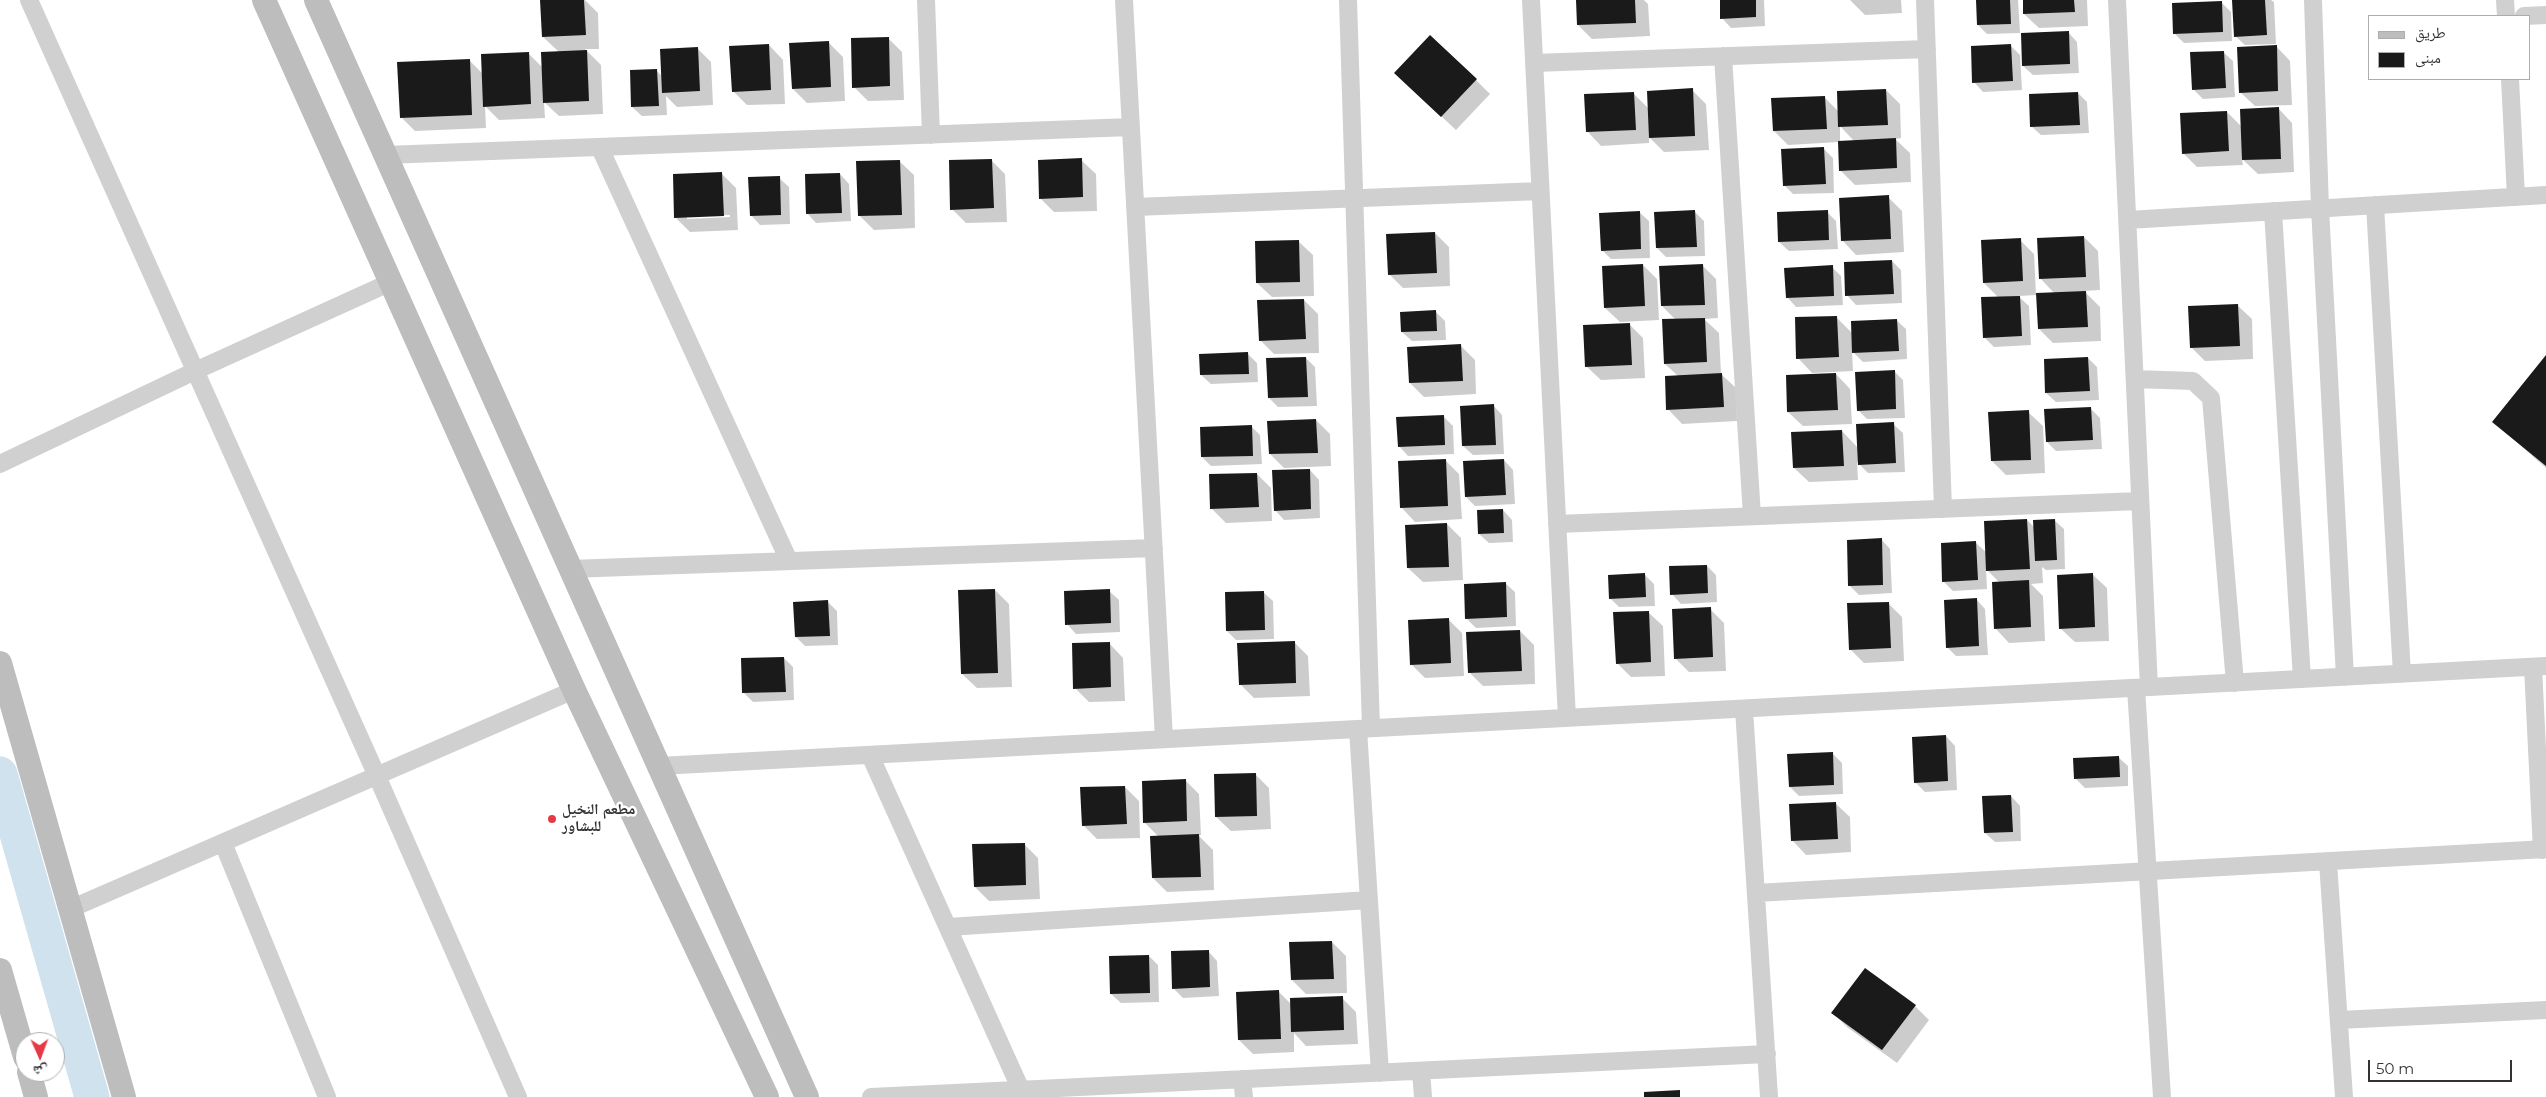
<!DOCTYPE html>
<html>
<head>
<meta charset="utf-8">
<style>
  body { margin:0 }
  #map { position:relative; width:2546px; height:1097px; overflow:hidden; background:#fff; font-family:Montserrat,"Noto Naskh Arabic",sans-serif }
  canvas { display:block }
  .legend { position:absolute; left:2368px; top:15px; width:162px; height:65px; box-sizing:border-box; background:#fff; border:1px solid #adadad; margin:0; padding:6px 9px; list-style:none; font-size:15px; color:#333 }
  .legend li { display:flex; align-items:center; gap:10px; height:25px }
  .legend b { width:25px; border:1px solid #adadad }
  .north { position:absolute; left:15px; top:1032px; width:50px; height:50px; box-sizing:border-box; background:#fff; border:1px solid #adadad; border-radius:50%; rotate:178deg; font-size:14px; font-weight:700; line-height:20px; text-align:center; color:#333 }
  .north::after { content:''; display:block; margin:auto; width:18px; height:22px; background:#e63946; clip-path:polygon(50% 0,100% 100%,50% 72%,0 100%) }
  .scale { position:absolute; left:2368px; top:1060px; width:144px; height:22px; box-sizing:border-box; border:2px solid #333; border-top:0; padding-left:6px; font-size:15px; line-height:18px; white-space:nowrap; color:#333; -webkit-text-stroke:4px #fff; paint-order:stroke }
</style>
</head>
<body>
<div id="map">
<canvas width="2546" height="1097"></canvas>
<ul class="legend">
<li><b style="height:6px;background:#bdbdbd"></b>طريق</li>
<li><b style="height:14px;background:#1a1a1a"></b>مبنى</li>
</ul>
<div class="north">ش</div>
<div class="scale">50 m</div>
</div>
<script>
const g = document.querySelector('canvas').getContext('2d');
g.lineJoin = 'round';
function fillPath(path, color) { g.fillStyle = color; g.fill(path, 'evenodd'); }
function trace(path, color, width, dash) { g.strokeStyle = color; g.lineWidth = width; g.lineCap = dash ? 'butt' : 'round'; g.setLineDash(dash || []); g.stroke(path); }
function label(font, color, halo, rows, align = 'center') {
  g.font = font + ' Montserrat,"Noto Naskh Arabic",sans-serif'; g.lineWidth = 5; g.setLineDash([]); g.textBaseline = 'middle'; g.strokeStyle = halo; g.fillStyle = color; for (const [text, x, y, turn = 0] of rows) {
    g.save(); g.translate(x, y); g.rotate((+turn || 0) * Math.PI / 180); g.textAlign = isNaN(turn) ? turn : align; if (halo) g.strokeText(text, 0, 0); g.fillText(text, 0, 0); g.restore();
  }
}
fillPath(new Path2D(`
  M541,0h44l13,13 1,36h-14l16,16 2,49 -44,2 -15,-14 1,16 -46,2 -14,-14 1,22 -71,3 -14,-14 68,-57 14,14 45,-21 15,15 16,-16 -16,-15z
  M1577,0h67l4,4 2,32 -58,3 -14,-14z
  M1721,0h43l1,26 -34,2 -9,-10z
  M1850,0h51l1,13 -37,2z
  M1977,0h41l2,33 -33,1 -9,-9z
  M2024,0h63l1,26 -49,2 -15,-14z
  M2234,0h37l3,2 2,42 -31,1 -10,-9z
  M2221,2l10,10 1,29 -48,2 -9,-9 -2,-29z
  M2068,32l9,10 2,31 -46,2 -10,-9z
  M888,38l14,14 2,48 -36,1 -14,-14z
  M829,43l14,14 2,44 -38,2 -14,-14z
  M769,45l14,15 2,44 -38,1 -14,-14z
  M2011,46l9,9 2,35 -39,2 -9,-10z
  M2276,46l14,15 2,44 -37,1 -15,-14z
  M697,48l14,14 2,43 -36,2 -11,-11 1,19 -25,1 -10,-9 24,-37 6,6z
  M2223,52l10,9 2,36 -32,2 -10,-10z
  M1476,80l14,14 -34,36 -46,-43z
  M1692,90l14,14 3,46 -45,2 -15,-15v6l-48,3 -14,-15 46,-38 16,16z
  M1886,90l14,14 1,34 -6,1 15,14 1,29 -56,3 -14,-14 -2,-29 -51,3 -14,-14 51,-33 14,14zM1840,126l14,15 -14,1z
  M2078,93l9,9 2,31 -48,2 -10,-9z
  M2278,108l14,15 2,49 -36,2 -16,-15 1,6 -46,2 -14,-14 44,-41 15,15z
  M1823,148l10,10 1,35 -41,1 -9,-9z
  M991,160l14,14 2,48 -41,1 -14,-14z
  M1081,160l15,14 1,37 -43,1 -14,-14z
  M899,161l15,14 1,53 -41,2 -14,-14z
  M722,174l14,14 2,42 -48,2 -14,-14zM730,215v2l-43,2v-3z
  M840,174l9,10 2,37 -35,2 -9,-10z
  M779,178l10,9 1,37 -30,1 -9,-10z
  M1888,197l14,14 2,41 -48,3 -14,-15z
  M1694,211l10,10 1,35 -39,1 -9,-9z
  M1639,212l10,9 1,37 -39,1 -9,-9z
  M1827,212l9,9 2,28 -49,2 -10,-9z
  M1435,233l14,14 1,39 -47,2 -14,-14z
  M2084,237l14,14 2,39 -16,1 16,16 1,34 -48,2 -14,-14 -2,-34 -19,1 11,10 2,39 -37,2 -10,-10 15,-39 -15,-15 36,-43 14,14 2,41 19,-1 -15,-16z
  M1298,241l15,14 1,41 -42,1 -15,-14z
  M1892,261l9,9 1,33 -46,2 -9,-10z
  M1643,265l14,14 2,41 -39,2 -15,-14z
  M1702,265l14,14 2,39 -14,1 15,14 2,41 15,14 1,33 -55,3 -14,-15 10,-33 -13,-12 11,-44 -14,-14z
  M1832,267l9,9 2,29 -47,2 -9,-10z
  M1304,300l14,14 1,39 -45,1 -14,-14z
  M2237,305l15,14 1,40 -48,2 -14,-14z
  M1436,312l9,9 1,19 -34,1 -10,-9z
  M1836,317l16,16 44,-13 10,9 1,30 -44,3 -11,-11 1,20 -41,2 -14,-15z
  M1629,324l14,14 2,40 -44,2 -15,-14z
  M1461,346l14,14 1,34 -52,3 -14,-14z
  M1248,354l9,9 1,19 -47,2 -10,-9z
  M2546,357v111l-53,-47z
  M1306,358l9,9 2,39 -39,1 -9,-9z
  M2088,358l9,9 2,33 -43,2 -10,-9z
  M1894,371l9,9 2,38 -38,1 -9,-9z
  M1836,374l14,15 2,35 -49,2 -15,-14z
  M1493,405l9,10 2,39 -31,1 -10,-9z
  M2091,409l9,9 2,31 -46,2 -9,-9z
  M2028,412l15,14 2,47 -39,2 -14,-14z
  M1443,416l10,10 1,28 -46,2 -9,-10z
  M1316,420l14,14 1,32 -47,2 -14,-14z
  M1893,424l10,9 2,39 -37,1 -11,-11 1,18 -49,2 -15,-14 48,-37 16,17z
  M1251,426l9,9 2,29 -51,2 -9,-9z
  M1445,460l14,14 3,45 -47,3 -14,-15z
  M1504,460l9,10 2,34 -40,2 -9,-9z
  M1310,470l9,10 1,38 -36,2 -9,-10z
  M1257,474l14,14 1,33 -46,2 -14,-14z
  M1503,510l9,10 1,22 -24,1 -10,-9z
  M2027,520l8,8 19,-8 10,9 1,40 -19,1 -4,-3 1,16 -12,1 12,12 2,45 -36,2 -14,-15 5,-45 -14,-14 1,20 -34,2 -10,-10 33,-38 11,10z
  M1447,524l14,14 2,42 -40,2 -15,-14z
  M1881,539l9,10 2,44 -33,2 -9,-9z
  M1707,566l9,9 1,27 -36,2 -9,-10z
  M2092,574l15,14 2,53 -34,1 -15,-14z
  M1645,575l9,9 1,22 -36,1 -9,-9z
  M1505,583l10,9 1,34 -40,2 -10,-10z
  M995,590l14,14 3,83 -35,1 -15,-14z
  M1109,591l10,9 1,32 -44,2 -9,-10z
  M1263,592l10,9 1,38 -38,1 -9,-9z
  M1976,599l9,10 3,46 -32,1 -9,-9z
  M828,602l9,9 1,34 -33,1 -9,-9z
  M1888,603l14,14 2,44 -40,2 -14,-14z
  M1710,609l14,14 2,48 -37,1 -14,-14z
  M1648,612l15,14 2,50 -34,1 -14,-14z
  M1448,619l14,14 2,43 -39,2 -14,-14z
  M1520,631l14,14 1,39 -52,2 -14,-14z
  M1294,642l14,14 2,40 -56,2 -14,-14z
  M1109,643l14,15 2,43 -36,1 -14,-14z
  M784,658l9,9 1,33 -41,2 -9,-9z
  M1946,736l9,10 2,44 -32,2 -10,-10z
  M1832,753l10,10 1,31 -44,2 -9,-9z
  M2118,757l10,9v20l-43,2 -10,-10z
  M1255,774l14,14 2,41 -40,2 -15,-14z
  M1185,780l14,14 2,41h-3l15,15 1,40 -47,2 -14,-14 6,-41 -15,-15z
  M1125,787l14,14 1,37 -43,1 -14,-14z
  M2011,796l9,10 1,35 -26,1 -10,-9z
  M1835,803l15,14 1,35 -45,3 -14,-15z
  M1024,844l14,14 2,41 -51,2 -14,-14z
  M1332,942l14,14 1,37 -41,1 -14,-14z
  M1208,951l9,10 2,35 -36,2 -10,-10z
  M1149,956l9,9 1,37 -38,1 -10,-9z
  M1279,992l12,12 51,-6 14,14 2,32 -52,2 -12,-13v19l-41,2 -14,-14z
  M1915,1006l14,14 -32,43 -50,-36 -14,-14z`), '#0003');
trace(new Path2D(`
  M0,774l92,323`), '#cfe2ee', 35);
fillPath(new Path2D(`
  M540,0h44l2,35 -44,2z
  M1576,0h59l1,23 -59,2z
  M1720,0h36v17l-36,2z
  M1976,0h34l1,24 -34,1z
  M2023,0h51l1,12 -52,2z
  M2232,0h33l2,35 -33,2z
  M2222,1l1,31 -50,2 -1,-31z
  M2069,31l1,33 -48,2 -1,-33z
  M1430,35l47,44 -36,38 -47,-44z
  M889,37l1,49 -38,2 -1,-50z
  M829,41l2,46 -39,2 -3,-46z
  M769,44l2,46 -39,2 -3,-46z
  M2011,44l2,37 -41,2 -1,-37z
  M2277,45l1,46 -39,2 -2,-46z
  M698,47l2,44 -38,2 -2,-44z
  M587,50l2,51 -46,2 -2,-51z
  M2224,51l2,37 -34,2 -2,-38z
  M529,52l2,52 -48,3 -2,-53z
  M470,59l2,56 -72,3 -3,-56z
  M657,69l2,37 -28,1 -1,-37z
  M1693,88l2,48 -46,2 -2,-47z
  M1886,89l2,36 -50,2 -1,-36z
  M1634,92l2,38 -50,2 -2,-38z
  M2078,92l2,33 -50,2 -1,-33z
  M1825,96l2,33 -54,2 -2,-33z
  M2279,107l2,52 -39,1 -2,-51z
  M2227,111l2,40 -47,3 -2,-41z
  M1896,138l1,30 -58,3 -1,-30z
  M1824,147l2,37 -43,2 -2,-37z
  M1082,158l1,39 -44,2 -1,-39z
  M992,159l2,49 -44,2 -1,-50z
  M900,160l2,55 -44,1 -2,-55z
  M722,172l2,44 -50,2 -1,-44z
  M840,173l2,40 -36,1 -1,-40z
  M780,176l1,39 -31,1 -2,-39z
  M1889,195l2,44 -50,2 -2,-43z
  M1695,210l2,37 -41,1 -2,-36z
  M1828,210l1,30 -51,2 -1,-30z
  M1640,211l1,38 -40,2 -2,-38z
  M1435,232l2,41 -49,2 -2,-41z
  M2084,236l2,41 -47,2 -2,-41z
  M2021,238l2,43 -40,2 -2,-43z
  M1299,240l1,42 -44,1 -1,-42z
  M1892,260l2,34 -49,2 -1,-34z
  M1643,264l2,42 -41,2 -2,-42z
  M1703,264l2,41 -44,1 -2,-40z
  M1833,265l1,31 -48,2 -2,-30z
  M2086,291l2,36 -50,2 -2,-36z
  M2020,296l2,40 -39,2 -2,-41z
  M1304,299l2,40 -47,2 -2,-41z
  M2238,304l2,42 -50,2 -2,-42z
  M1436,310l1,21 -36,1 -1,-20z
  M1837,316l2,41 -43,2 -1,-42z
  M1705,318l2,44 -43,2 -2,-45z
  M1897,319l2,32 -47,2 -1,-32z
  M1630,323l2,42 -47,2 -2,-42z
  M1461,344l2,37 -54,2 -2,-36z
  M1248,352l1,22 -49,1 -1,-21z
  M2546,355v111l-54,-44z
  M1306,357l2,40 -40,1 -2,-40z
  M2088,357l2,34 -45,2 -1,-34z
  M1895,370l1,39 -39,2 -2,-39z
  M1722,373l2,34 -58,3 -1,-34z
  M1836,373l2,37 -51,2 -1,-37z
  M1494,404l2,41 -34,1 -2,-40z
  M2091,407l2,33 -47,2 -2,-33z
  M2029,410l2,50 -40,1 -3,-49z
  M1444,415l1,30 -47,2 -2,-30z
  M1316,419l2,34 -49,1 -2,-33z
  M1894,422l2,41 -38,2 -2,-41z
  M1252,425l1,31 -52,1 -1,-30z
  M1842,430l2,36 -51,2 -2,-36z
  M1446,459l2,47 -48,2 -2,-47z
  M1504,459l2,36 -41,2 -2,-36z
  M1310,469l1,40 -37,2 -2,-41z
  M1257,473l2,34 -49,2 -1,-35z
  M1503,509l1,24 -26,1 -1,-24z
  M2027,519l3,50 -44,2 -2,-50z
  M2055,519l2,41 -22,1 -2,-41z
  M1447,523l2,44 -42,1 -2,-43z
  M1882,538l1,47 -35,1 -1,-46z
  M1976,541l2,39 -36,2 -1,-39z
  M1707,565l1,28 -38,2 -1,-29z
  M1645,573l1,24 -37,2 -1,-24z
  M2093,573l2,54 -36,2 -2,-54z
  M2029,580l2,47 -37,2 -2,-47z
  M1506,582l1,35 -42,2 -1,-35z
  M995,589l3,84 -37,1 -3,-84z
  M1110,589l1,34 -46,2 -1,-34z
  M1264,591l1,39 -39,1 -1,-39z
  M1977,598l2,48 -33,2 -2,-48z
  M828,600l2,36 -35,1 -2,-35z
  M1889,602l2,46 -42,2 -2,-47z
  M1711,607l2,50 -39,2 -2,-50z
  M1649,611l2,51 -35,2 -3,-52z
  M1449,618l2,45 -41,2 -2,-45z
  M1520,630l2,41 -54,2 -2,-41z
  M1295,641l1,42 -57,2 -2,-42z
  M1110,642l1,45 -38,2 -1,-46z
  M784,657l2,35 -44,1 -1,-35z
  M1946,735l2,46 -34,2 -2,-46z
  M1833,752l1,33 -45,2 -2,-33z
  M2119,756l1,21 -46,2 -1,-21z
  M1256,773l1,43 -42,1 -1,-43z
  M1186,779l1,42 -44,2 -1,-42z
  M1125,786l2,38 -45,2 -2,-39z
  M2011,795l2,37 -29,1 -2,-37z
  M1836,802l2,37 -47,2 -2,-37z
  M1199,834l2,43 -49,1 -2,-42z
  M1025,843l1,42 -52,2 -2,-43z
  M1332,941l2,38 -43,1 -2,-38z
  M1209,950l1,37 -38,2 -1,-38z
  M1149,955l1,38 -40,1 -1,-38z
  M1865,968l51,37 -34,45 -51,-37z
  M1279,990l2,49 -43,1 -2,-48z
  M1343,996l1,34 -53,2 -1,-34z
  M1680,1090v7h-36v-5z`), '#1a1a1a');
trace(new Path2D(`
  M29,0l348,776 141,321
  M926,0l5,135
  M1124,0l40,739
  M1348,0l23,728
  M1531,0l36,718
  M1925,0l18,509
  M2117,0l32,687
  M2313,0l7,208 25,469
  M2505,0l1,16
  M2524,16l22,-1
  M1723,56l29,460
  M1534,63l393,-14
  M2510,79l6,118
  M600,148l189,413
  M385,155l746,-28
  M2375,205l27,469
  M1135,207l405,-16
  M2273,211l29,468
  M2128,220l418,-25
  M2135,379l58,2 18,17 24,285
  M0,464l195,-93 196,-89
  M1557,524l583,-23
  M570,569l584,-21
  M2533,667l9,183
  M2136,688l26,409
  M1744,709l25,388
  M1358,729l22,344
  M870,755l151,335
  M659,766l1887,-100
  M223,843l104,254
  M2328,862l16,235
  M1756,893l790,-44
  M70,909l504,-219
  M948,927l421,-27
  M2339,1020l207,-10
  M1421,1071l2,26
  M1242,1079l2,18
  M871,1097l896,-43`), '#d0d0d0', 18);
trace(new Path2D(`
  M264,0l310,690 193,407
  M316,0l491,1097
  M0,663l124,434
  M0,970l25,87
  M29,1072l7,25`), '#bdbdbd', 24);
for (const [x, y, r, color] of [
  [552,819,5,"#e63946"]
]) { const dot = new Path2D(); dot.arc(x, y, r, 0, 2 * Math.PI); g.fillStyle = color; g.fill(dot); trace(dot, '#fff', 2); }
label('bold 15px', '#333', '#fff', [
  ["مطعم النخيل",562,810],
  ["للبشاور",562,827]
], 'left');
</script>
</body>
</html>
